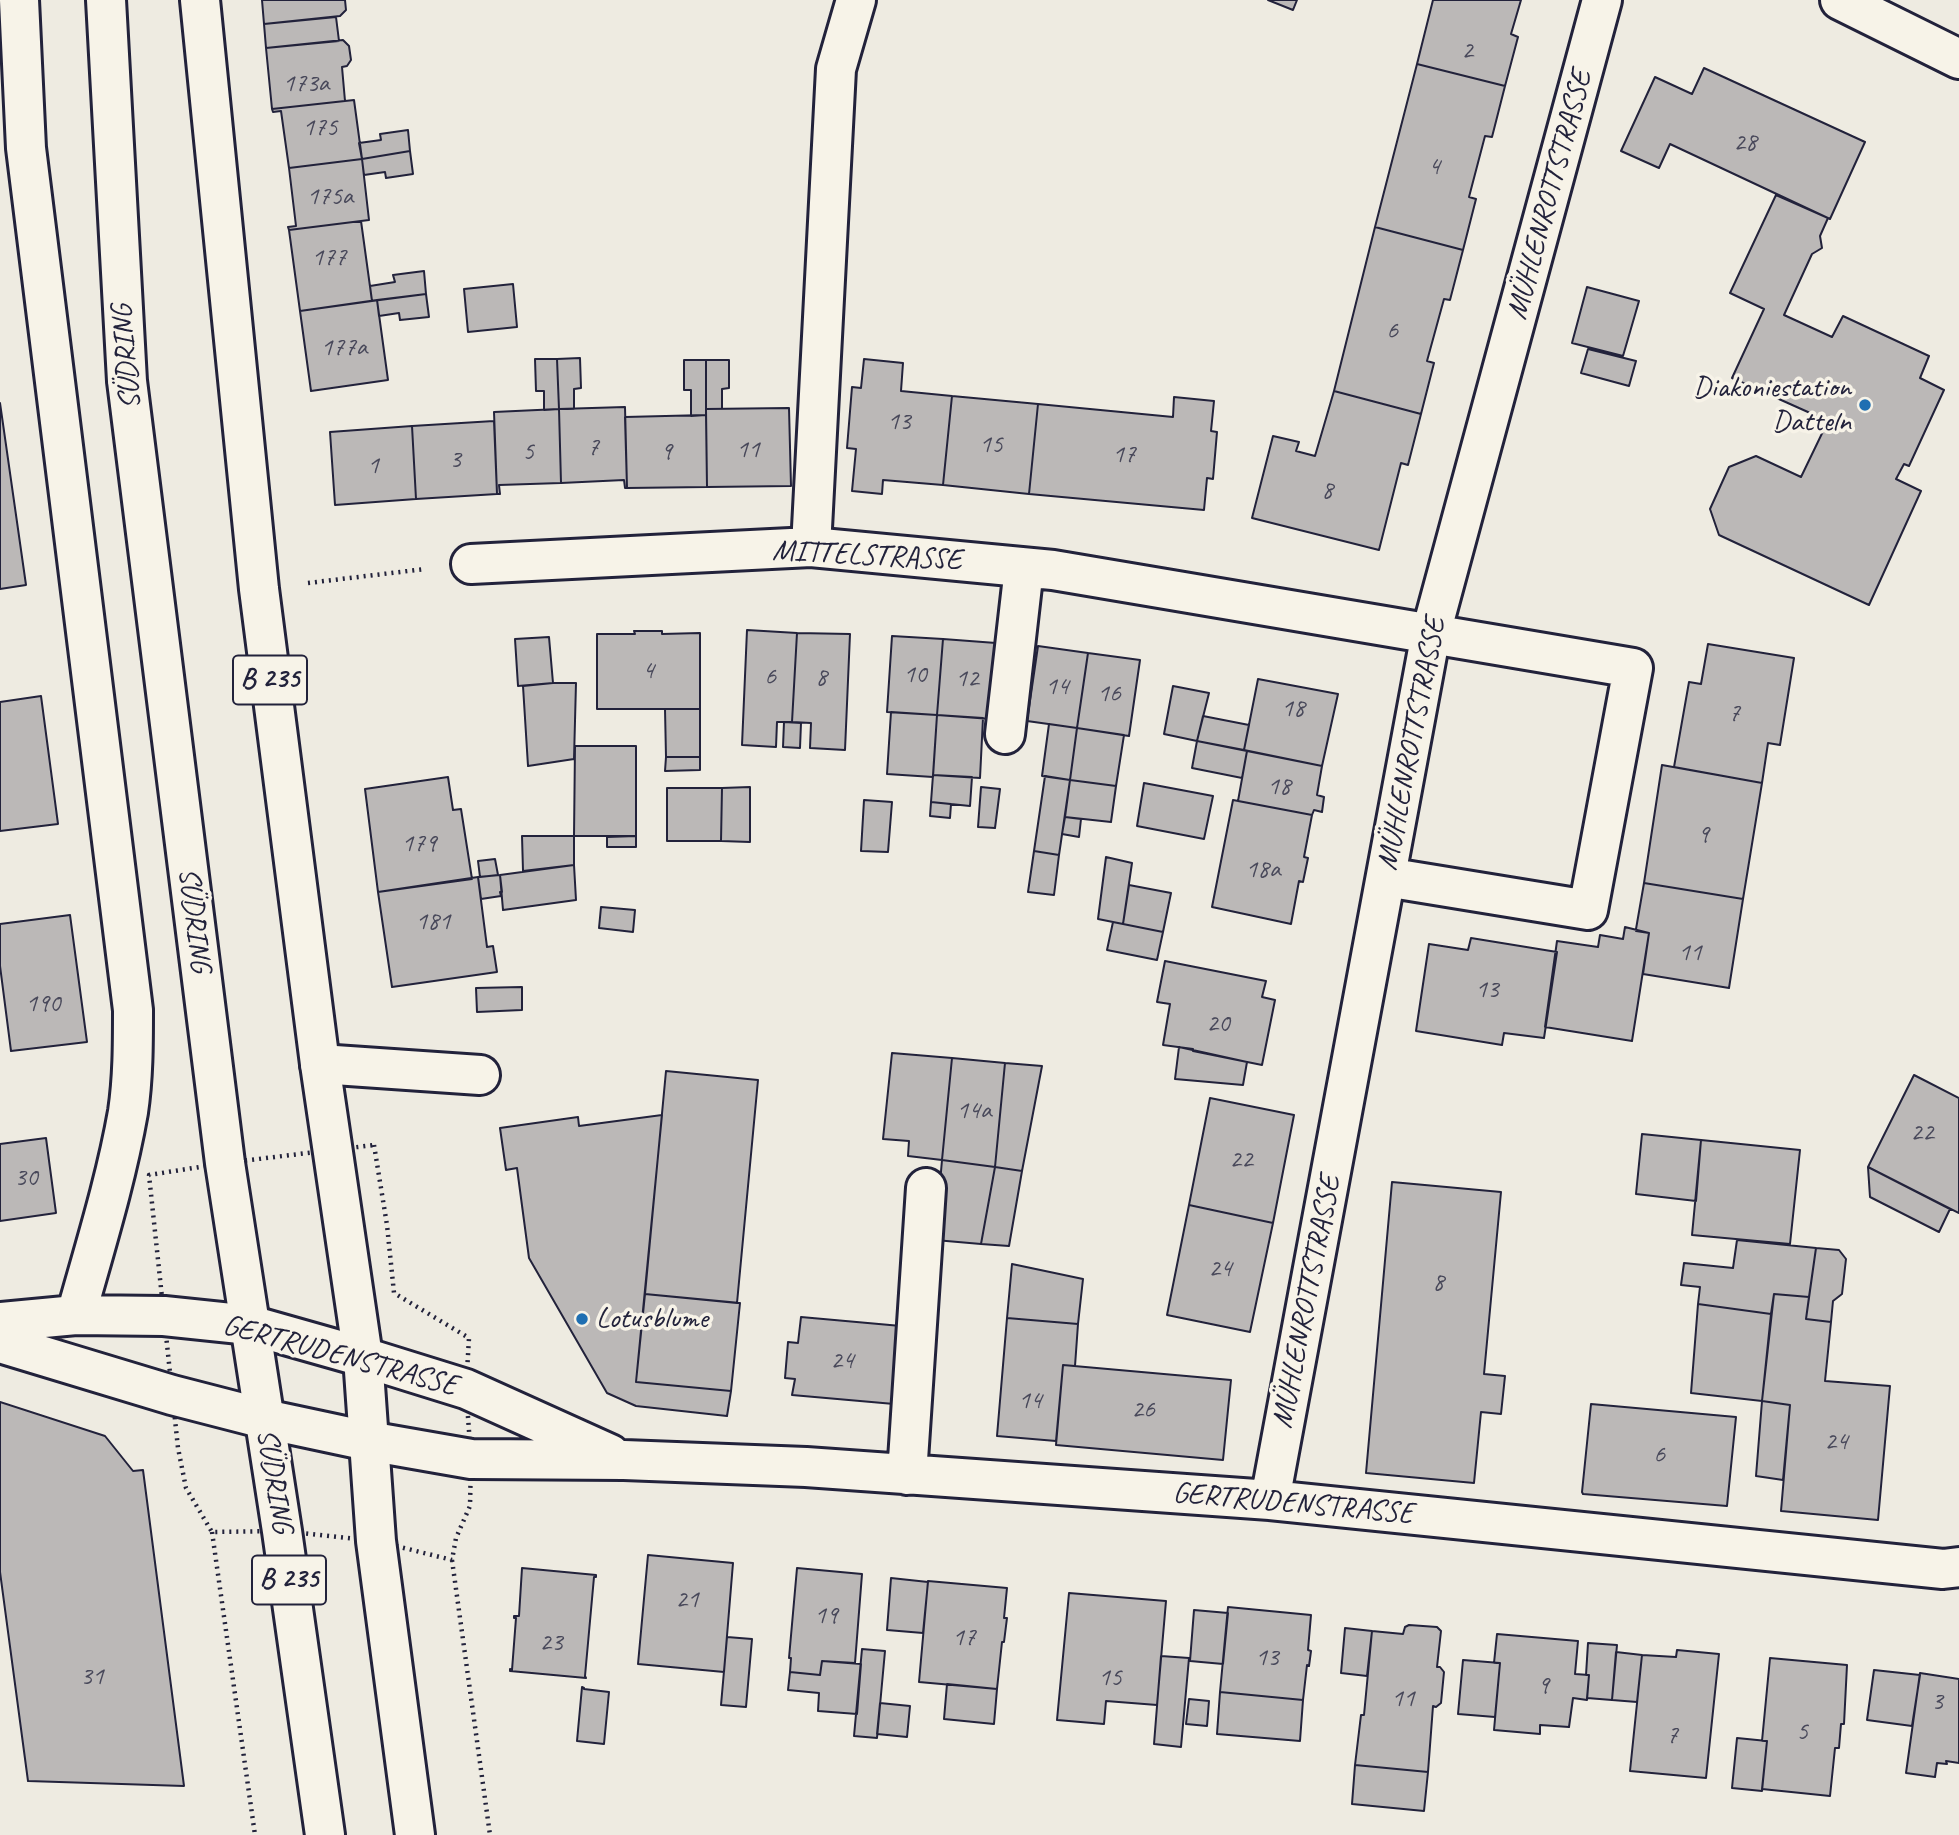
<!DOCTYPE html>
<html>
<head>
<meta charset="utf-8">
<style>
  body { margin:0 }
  canvas { display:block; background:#eeebe1 }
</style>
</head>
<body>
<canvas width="1959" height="1835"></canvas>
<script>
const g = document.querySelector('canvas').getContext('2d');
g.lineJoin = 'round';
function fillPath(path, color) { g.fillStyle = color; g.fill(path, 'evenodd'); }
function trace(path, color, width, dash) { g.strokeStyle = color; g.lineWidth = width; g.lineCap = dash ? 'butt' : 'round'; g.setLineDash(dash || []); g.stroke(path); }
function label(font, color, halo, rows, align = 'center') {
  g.font = font + ' Caveat,sans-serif'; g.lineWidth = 7; g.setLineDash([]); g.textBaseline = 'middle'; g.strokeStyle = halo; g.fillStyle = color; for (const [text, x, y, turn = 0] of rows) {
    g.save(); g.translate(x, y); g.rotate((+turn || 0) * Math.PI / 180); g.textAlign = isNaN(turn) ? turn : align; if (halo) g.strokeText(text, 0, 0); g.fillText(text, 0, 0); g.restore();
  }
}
const building = new Path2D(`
  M262,0h83l1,10 -6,6 -76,8z
  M1268,0h29l-4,10z
  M1433,0h88l-10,34 7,3 -13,49 -88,-22z
  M336,17l3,24 -73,7 -2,-24z
  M343,40l6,6 2,14 -4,6 -5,1 3,34 -73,8 -6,-61z
  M1417,64l88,22 -13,51 -7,-1 -16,61 7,2 -13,51 -88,-23z
  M1704,68l161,74 -35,77 -160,-75 -11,24 -38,-17 34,-74 37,17z
  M354,100l8,59 -73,9 -8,-57 -8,1 -1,-3z
  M408,130l2,21 -48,8 -3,-16 22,-3 -1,-6z
  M410,151l3,23 -27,4 -1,-6 -21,3 -2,-16z
  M362,159l7,61 -80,10 -1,-3 8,-1 -7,-58z
  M1776,195l52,23 -8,18 2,12 -10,6 -28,61 48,22 11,-21 86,40 -9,22 24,12 -35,76 -5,-2 -8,15 25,12 -52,114 -150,-70 -9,-26 19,-42 27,-11 45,21 27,-56 -96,-43 32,-69 -34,-16z
  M361,221l11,80 -72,10 -11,-81z
  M1375,227l88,23 -13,50 -6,-1 -17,62 7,2 -13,51 -87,-23z
  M424,271l2,23 -54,7 -2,-15 25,-4 -2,-7z
  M513,284l4,43 -49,5 -4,-43z
  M1587,287l52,14 -16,55 -51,-13z
  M426,294l3,23 -29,3 -1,-7 -20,3 -2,-16z
  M377,300l11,80 -77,11 -11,-80z
  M1588,349l48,12 -7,25 -48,-13z
  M580,358l1,30 -7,1v20h-15l-2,-50z
  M535,359h22l2,50 -15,1v-19h-8z
  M864,359l39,4 -2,28 51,5 -9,89 -60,-5 -1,14 -30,-3 4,-42 -9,-1 5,-61 9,1z
  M684,360h22v55l-15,1v-26h-7z
  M706,360h23v28l-7,1v20h-16z
  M1334,391l87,23 -13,51 -7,-2 -22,87 -127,-32 21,-82 26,6 -3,9 19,5z
  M952,396l86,8 -9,90 -86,-9z
  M1174,397l40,4 -3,30 6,1 -4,47 -6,-1 -3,32 -175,-16 9,-90 135,13z
  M0,403l26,182 -26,4z
  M625,407l2,81h-2l-1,-8 -63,3 -2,-74z
  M789,408l2,78 -84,1 -1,-78z
  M559,409l2,74 -62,2 1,9h-3l-3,-82z
  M706,415l1,72 -80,1 -2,-71z
  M494,421l3,73 -81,5 -4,-73z
  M412,426l4,73 -81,6 -5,-73z
  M747,630l50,3 -5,89h-15l-1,25 -34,-2z
  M634,631h28v3l38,-1v76h-103v-75h38z
  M797,633l53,1 -5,116 -35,-2 1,-25 -19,-1z
  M892,636l51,3 -6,76 -50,-3z
  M549,637l4,46 -35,3 -3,-47z
  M943,639l53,4 -5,76 -54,-4z
  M1708,644l86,14 -14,87 -12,-2 -6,40 -88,-16 15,-85 12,2z
  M1038,646l50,7 -11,75 -50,-7z
  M1088,653l52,7 -11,76 -52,-8z
  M1258,679l80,15 -16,72 -78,-16z
  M553,683h23l-2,76 -46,7 -5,-80z
  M1173,686l36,7 -12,48 -33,-7z
  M41,696l17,128 -58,7v-129z
  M665,709h35v48h-34z
  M891,712l46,3 -4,62 -46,-3z
  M937,715l46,3 -3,60 -47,-3z
  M1203,716l46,9 -5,25 -47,-9z
  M784,722l17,1 -1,25 -17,-1z
  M1049,724l28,4 -7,52 -28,-4z
  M1077,728l47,7 -8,51 -46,-6z
  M1197,741l50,10 -5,27 -50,-10z
  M575,746h61v90h-62z
  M1247,751l75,15 -5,29 7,2 -2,15 -8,-2 -2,5 -74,-14z
  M666,757h34v13l-35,1z
  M1662,765l100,18 -19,116 -99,-16z
  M933,775l39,2 -2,29 -39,-4z
  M1045,776l25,4 -11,75 -25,-4z
  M448,777l5,33 8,-1 11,70 -94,13 -13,-103z
  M1070,780l46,6 -5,36 -46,-5z
  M1144,783l69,13 -9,43 -67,-13z
  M750,787v55l-29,-1 1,-53z
  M981,787l19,2 -5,39 -17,-1z
  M667,788h55l-1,53h-54z
  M864,800l28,2 -4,50 -27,-1z
  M1233,800l79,15 -8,42 4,1 -5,24 -4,-1 -8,43 -79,-17z
  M931,802l20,2 -1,14 -20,-2z
  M1065,817l16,2 -2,18 -17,-3z
  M522,836h52v29l-51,6z
  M636,836v11h-29v-10z
  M1034,851l25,4 -5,40 -26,-3z
  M1106,857l26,6 -9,61 -25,-5z
  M495,859l3,16 -18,2 -2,-16z
  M574,865l2,35 -73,10 -3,-35z
  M500,875l2,17h-2l1,4 -20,3 -3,-22z
  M478,877l9,70 6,-1 4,26 -105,15 -14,-95z
  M1644,883l99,16 -14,89 -86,-14 6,-41 -13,-2v-2z
  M1129,885l42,8 -8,39 -40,-8z
  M601,907l34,3 -2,22 -34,-4z
  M70,915l17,127 -76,9 -11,-85v-42z
  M1113,922l50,10 -6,28 -50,-10z
  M1625,927l24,6 -17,108 -87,-14 12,-86 41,6 2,-12 23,4z
  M1471,938l86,14 -13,86 -40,-5 -2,12 -86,-14 13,-87 39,6z
  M1165,961l101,20 -4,16 13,3 -13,65 -69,-14v-2l-30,-4 7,-41 -13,-2z
  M522,987v23l-45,2 -1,-24z
  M1179,1047l68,15 -4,23 -68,-6z
  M892,1053l60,5 -10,102 -34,-4 1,-15 -26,-2z
  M952,1058l53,5 -10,104 -53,-7z
  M1005,1063l37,3 -20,105 -27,-4z
  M666,1071l92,9 -21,223 -92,-9z
  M1914,1075l45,23v115l-91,-46z
  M1210,1098l84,17 -21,108 -84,-18z
  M662,1115l-26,267 95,9 -4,25 -91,-10 -29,-13 -78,-135 -12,-90 -11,2 -6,-42 78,-11 1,9z
  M1642,1134l59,6 -5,61 -60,-7z
  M46,1138l10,75 -56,8v-77z
  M1701,1140l99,10 -10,94 -98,-9z
  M942,1160l53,7 -14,77 -46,-4z
  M995,1167l27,4 -13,75 -28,-2z
  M1868,1167l82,42 -11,23 -69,-35z
  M1392,1182l109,10 -17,182 21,2 -4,38 -20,-2 -7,71 -108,-10z
  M1189,1205l84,18 -23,109 -83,-17z
  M1737,1240l79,8 -7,49 -35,-3 -3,20 -73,-10 2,-17 -19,-2 3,-22 49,5z
  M1816,1248l23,2 7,9 -4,35 -9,7 -2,21 -25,-3z
  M1012,1264l71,15 -5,45 -71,-6z
  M645,1294l95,9 -9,88 -95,-9z
  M1774,1294l35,3 -3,22 25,3 -6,59 65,5 -12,134 -97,-9 9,-106 -28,-4z
  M1698,1304l73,10 -9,87 -71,-8z
  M801,1317l100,9 -7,78 -102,-9 3,-16 -10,-1 3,-36 10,1z
  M1007,1318l71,6 -3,42 -12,-1 -7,76 -59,-5z
  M1063,1365l168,15 -8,80 -167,-15z
  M1762,1401l28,4 -7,75 -27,-4z
  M0,1402l105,34 28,35 10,-1 41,316 -156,-5 -28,-209z
  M1591,1404l145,13 -9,89 -144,-12 -1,-2z
  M648,1555l85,8 -9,109 -86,-8z
  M522,1568l74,7v2h-2l-9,99 1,2 -76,-7v-2l2,1 4,-52h-2v-2h5z
  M797,1568l65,6 -7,89 -33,-2 -2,14 -30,-3 1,-14h-2z
  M891,1578l37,4 -5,51 -36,-3z
  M928,1581l79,7 -3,30h3l-3,24h-2l-5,47 -78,-7z
  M1069,1593l97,8 -9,104 -51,-4 -2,23 -47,-4z
  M1228,1607l83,8 -3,35 3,1 -2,15 -2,-1 -4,35 -83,-8z
  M1194,1610l34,3 -5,51 -33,-3z
  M1409,1625l28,2 4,4 -4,36h3l4,5 -3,31 -5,4 -3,-1 -5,66 -73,-7 6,-50h3l8,-84 31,3 2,-7z
  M1345,1628l27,3 -5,45 -26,-3z
  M1497,1634l81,7 -3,33 14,1 -2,25 -14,-2 -4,29 -29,-2v9l-46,-4 6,-67h-6z
  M727,1637l25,2 -6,68 -25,-2z
  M1588,1643l29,2 -5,55 -25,-2 2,-23h-3z
  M862,1649l23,2 -8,87 -23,-2z
  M1677,1650l42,4 -13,124 -76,-7 12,-116 34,2z
  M1616,1652l26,3 -5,47 -25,-2z
  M1161,1656l28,2 -8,89 -27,-3z
  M1770,1658l77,7 -3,59h-3l-2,24h-4l-5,48 -68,-7 5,-48h-5z
  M1463,1660l37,3 -5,54 -37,-3z
  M822,1661l39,3 -4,50 -39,-3 1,-18 -31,-3 2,-18 30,3z
  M1874,1670l46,5 -8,51 -45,-6z
  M1920,1673l39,6v84l-13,-2 1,3 -10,-1 -2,14 -29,-4z
  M947,1684l50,5 -3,35 -50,-5z
  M582,1687l2,1v1l25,3 -5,52 -27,-3z
  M1220,1692l83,8 -3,41 -83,-7z
  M1189,1699l20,2 -2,25 -21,-2z
  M880,1703l30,3 -3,31 -30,-3z
  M1737,1738l30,3 -5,50 -30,-3z
  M1355,1765l73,7 -4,39 -72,-7z`);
fillPath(building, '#bbb8b7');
trace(building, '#22223b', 2);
const minor = new Path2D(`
  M19,0l7,148 107,862c0,34 0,68 -5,102 -12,68 -33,135 -52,203
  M1840,0l119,59
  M811,547l25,-478 20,-69
  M471,564l340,-17 242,23 580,98 -45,242 -202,-33
  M1005,734l19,-166
  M320,1064l160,11
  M0,1322l76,-7 88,1 86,9 113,32 103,32 144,65
  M0,1343l172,52 93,24 103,22 103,18 153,1 182,7 464,33 673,69 16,-2
  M907,1475l19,-287
  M1270,1500l161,-867 171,-633`);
const major = new Path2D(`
  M106,0l21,381 98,782 57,368 43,304
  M200,0l59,589 61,475 43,293 13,184 39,294`);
trace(minor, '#22223b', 44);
trace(major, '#22223b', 44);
trace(new Path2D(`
  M308,583l117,-14
  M374,1145l13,80 7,68 75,45 -3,51 5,70 -1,47 -14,32 -4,22 -76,-19 -94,-10 -70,1 -26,-44 -8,-40 -29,-273 76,-12z
  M212,1532l43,303
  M452,1560l38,275`), '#22223b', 4.5, [2, 5]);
trace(minor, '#f7f3e8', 38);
trace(major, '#f7f3e8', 38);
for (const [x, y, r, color] of [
  [1865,405,7,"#1f6fb2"],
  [582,1319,7,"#1f6fb2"]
]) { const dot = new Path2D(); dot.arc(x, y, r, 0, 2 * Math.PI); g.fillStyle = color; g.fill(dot); trace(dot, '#f7f3e8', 2.5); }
label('26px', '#48485a', null, [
  ["2",1467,51],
  ["173a",306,84],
  ["175",320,128],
  ["28",1745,143],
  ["4",1434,167],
  ["175a",330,197],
  ["177",329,258],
  ["6",1392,331],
  ["177a",344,348],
  ["13",899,422],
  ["15",991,445],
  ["7",593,448],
  ["11",748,450],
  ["5",528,452],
  ["9",666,452],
  ["17",1124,455],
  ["3",455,460],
  ["1",373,466],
  ["8",1327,491],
  ["4",648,671],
  ["10",915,675],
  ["6",770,677],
  ["8",821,678],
  ["12",967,679],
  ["14",1057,687],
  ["16",1109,694],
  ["18",1293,709],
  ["7",1734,714],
  ["18",1279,787],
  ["9",1703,835],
  ["179",419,844],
  ["18a",1263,870],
  ["181",433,922],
  ["11",1690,953],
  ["13",1487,990],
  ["190",43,1004],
  ["20",1218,1024],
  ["14a",974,1111],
  ["22",1922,1133],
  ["22",1241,1160],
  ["30",26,1178],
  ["24",1220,1269],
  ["8",1438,1283],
  ["24",842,1361],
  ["14",1030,1401],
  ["26",1143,1410],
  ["24",1836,1442],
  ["6",1659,1455],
  ["21",687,1600],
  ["19",826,1616],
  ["17",964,1638],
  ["23",551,1643],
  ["13",1267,1658],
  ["31",92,1677],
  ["15",1110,1678],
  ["9",1543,1686],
  ["11",1403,1699],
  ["3",1937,1702],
  ["5",1802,1732],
  ["7",1672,1736]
]);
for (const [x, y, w] of [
  [270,680,74],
  [289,1580,74]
]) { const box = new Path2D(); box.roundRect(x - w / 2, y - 24.5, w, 49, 5); g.fillStyle = '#f7f3e8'; g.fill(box); trace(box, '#22223b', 2); }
label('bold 28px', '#22223b', null, [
  ["B 235",270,680],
  ["B 235",289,1580]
]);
label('30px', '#22223b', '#f7f3e8', [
  ["MÜHLENROTTSTRASSE",1550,195,-75],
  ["SÜDRING",127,357,-95],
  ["MITTELSTRASSE",867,556,3],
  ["MÜHLENROTTSTRASSE",1412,744,-79],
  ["SÜDRING",194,920,83],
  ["MÜHLENROTTSTRASSE",1307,1302,-79],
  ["GERTRUDENSTRASSE",340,1356,15],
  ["SÜDRING",274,1481,81],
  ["GERTRUDENSTRASSE",1293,1504,5]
]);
label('30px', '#22223b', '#f7f3e8', [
  ["Diakoniestation",1851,388],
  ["Datteln",1851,422],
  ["Lotusblume",596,1319,"left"]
], 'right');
</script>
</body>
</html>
